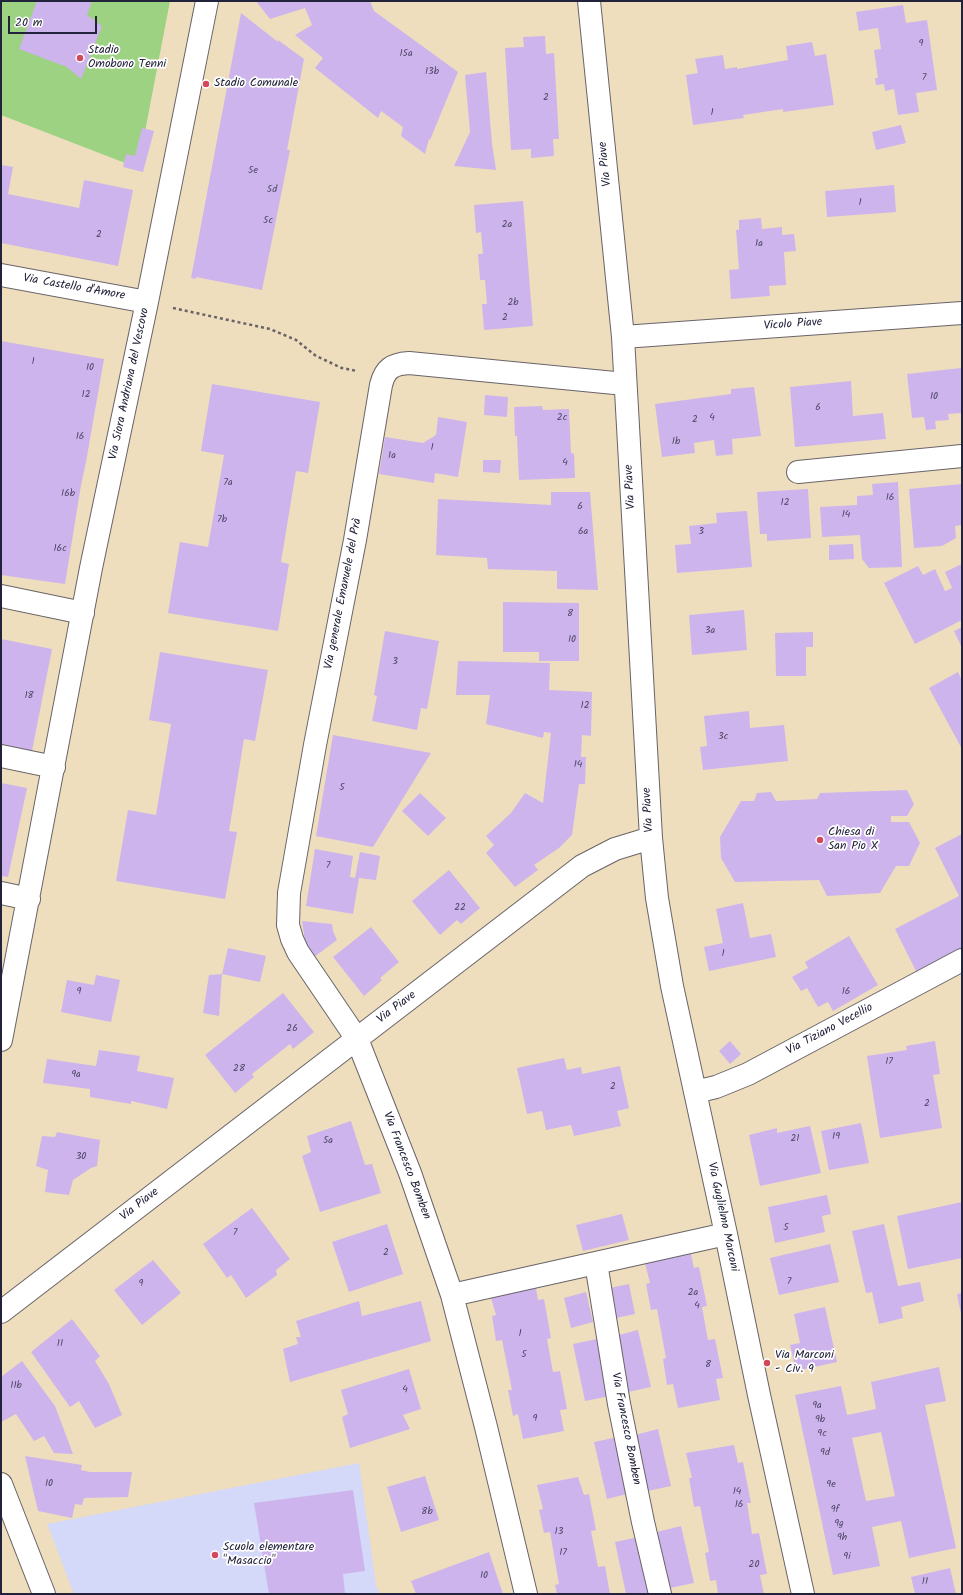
<!DOCTYPE html>
<html>
<head>
<meta charset="utf-8">
<style>
  body { margin:0 }
  #map { position:relative; width:963px; height:1595px; overflow:hidden; background:#eedebd; font-family:Kalam,sans-serif }
  canvas { display:block }
  .frame { position:absolute; inset:0; border:2px solid #22223b; pointer-events:none }
  .scale { position:absolute; left:8px; top:16px; width:89px; height:18px; box-sizing:border-box; border:2px solid #22223b; border-top:0; padding-left:5px; font-size:12px; line-height:14px; white-space:nowrap; color:#22223b; -webkit-text-stroke:3px #fff; paint-order:stroke }
</style>
</head>
<body>
<div id="map">
<canvas width="963" height="1595"></canvas>
<div class="frame"></div>
<div class="scale">20 m</div>
</div>
<script>
const g = document.querySelector('canvas').getContext('2d');
g.lineJoin = 'round';
function fillPath(path, color) { g.fillStyle = color; g.fill(path, 'evenodd'); }
function trace(path, color, width, dash) { g.strokeStyle = color; g.lineWidth = width; g.lineCap = dash ? 'butt' : 'round'; g.setLineDash(dash || []); g.stroke(path); }
function label(font, color, halo, rows, align = 'center') {
  g.font = font + ' Kalam,sans-serif'; g.lineWidth = 3.5; g.setLineDash([]); g.textBaseline = 'middle'; g.strokeStyle = halo; g.fillStyle = color; for (const [text, x, y, turn = 0] of rows) {
    g.save(); g.translate(x, y); g.rotate((+turn || 0) * Math.PI / 180); g.textAlign = isNaN(turn) ? turn : align; if (halo) g.strokeText(text, 0, 0); g.fillText(text, 0, 0); g.restore();
  }
}
fillPath(new Path2D(`
  M359,1463l17,122 4,9h-306l-27,-70z`), '#d4d8f9');
fillPath(new Path2D(`
  M1,1h169l-32,167 -137,-53z`), '#9dd283');
fillPath(new Path2D(`
  M37,1h55l-5,14 15,11 -21,53 -14,-12 -48,-18z
  M256,1h114l4,10 84,61 -28,68 -1,-1 -4,15 -24,-18 2,-9 -22,-16 -3,7 -63,-50 8,-10 -28,-23 17,-10 -7,-17 -35,11z
  M903,5l3,18 21,-3 10,70 -21,3 3,19 -21,3 -4,-26 -9,2 -1,-7 -8,1 -1,-7h3l-4,-28 7,-1 -3,-21 -19,3 -3,-19z
  M241,13l37,29v-2l26,19 -17,91h3l-28,140 -66,-13v2l-5,-1z
  M545,36l1,18 8,-1 5,86h-6l1,17 -23,2v-9l-20,1 -6,-102 19,-1 -1,-10z
  M812,42l3,14 11,-2 8,51 -51,7v-3l-40,6 1,3 -51,7 -7,-50 12,-2 -3,-14 28,-4 2,14 12,-2v2l51,-9 -2,-14z
  M486,72l6,72 4,26 -42,-4 16,-34 -5,-57z
  M901,125l5,18 -30,7 -4,-18z
  M142,128l12,3 -11,41 -20,-5 3,-13 9,2z
  M1,165l12,2 -5,27 71,14 5,-28 49,10 -15,76 -117,-23z
  M894,185l2,27 -69,5 -2,-26z
  M523,201l10,125 -49,4 -2,-26h5l-2,-24h-5l-2,-26h5l-2,-22 -5,1 -2,-28z
  M761,218l1,11 20,-2v8l12,-1 2,17 -12,1 2,33 -17,1 1,10 -39,3 -2,-29 10,-1 -3,-39h3v-10z
  M1,341l103,18 -18,103 -5,23 -16,99 -64,-9z
  M961,368l1,45 -14,1 1,6 -14,1 1,8 -10,1 -2,-13 -12,1 -5,-44z
  M851,381l2,35 30,-3 3,26 -91,8 -5,-60z
  M212,384l108,18 -12,71 -12,-2 -15,91 8,2 -11,67 -110,-18 12,-71 28,5 16,-92 -23,-4z
  M754,387l7,49 -29,3 1,15 -17,2 -2,-16 -20,3 1,10 -33,4 -7,-53 76,-10v-5z
  M485,395l23,2 -1,20 -23,-2z
  M542,406l1,4 26,-1 2,44 3,1 1,24 -56,2 -2,-44h-2l-1,-29z
  M438,417l29,5 -9,55 -23,-4 -1,10 -55,-9 6,-37 38,6 13,-8z
  M483,460h18l-1,13 -17,-1z
  M898,482l4,85 -33,1 -7,-9 -2,-24 -38,2 -2,-30 37,-2v-9l16,-1 -1,-11z
  M962,484v41l-7,1 1,12 -14,8 -28,2 -5,-59z
  M808,489l3,49 -44,3v-7h-7l-3,-42z
  M551,492h39l8,98 -41,-1v-18l-69,-2 -1,-11 -51,-3 2,-56 113,6z
  M747,511l5,56 -75,6 -2,-28 16,-1 -2,-18 28,-3 -1,-10z
  M853,544l1,15 -25,1v-15z
  M962,564v56l-47,24 -31,-61 34,-17 5,9 12,-6 10,22 7,-3 -7,-16z
  M503,602l76,1v58h-40v-9h-36z
  M744,610l3,40 -55,5 -3,-40z
  M962,627v21l-8,-17z
  M385,631l54,10 -12,68 -6,-1 -4,22 -45,-9 5,-25 -3,-1z
  M813,632v15h-7v29h-30l-1,-43z
  M1,639l51,10 -20,102 -31,-6z
  M160,652l108,18 -13,71 -11,-2 -15,92 8,1 -12,67 -109,-18 12,-71 28,5 15,-91 -22,-4z
  M458,661l92,2 -1,27 43,2 -1,44 -9,-1 -1,22h5l-1,27h-6l-7,51 -13,13 -25,17 4,5 -23,17 -29,-34 8,-8 -8,-9 25,-23 14,-20 18,10 8,-70 -7,-1 -1,6 -57,-14 4,-29h-34z
  M958,672l4,9v68l-33,-61z
  M749,711l1,17 34,-3 4,36 -85,9 -3,-23 7,-1 -3,-30z
  M333,735l98,18 -58,94 -57,-11z
  M1,783l26,5 -19,89 -7,-1z
  M907,790l7,14 -7,12h-16v6h18l11,21 -11,23h-13l-16,27 -53,3 -8,-16 -84,2 -14,-24 -1,-21 21,-36h13l3,-8 14,-1 5,9 41,-2 3,-6z
  M420,793l26,25 -18,18 -26,-25z
  M962,834v114l-46,23 -21,-42 64,-33 -24,-48z
  M315,849l38,7 -3,21 5,1 5,-26 20,4 -4,24 -17,-2 -6,36 -47,-8z
  M449,870l31,38 -19,16 -4,-4 -17,15 -28,-34z
  M743,903l7,35 21,-4 5,23 -67,14 -5,-24 19,-4 -7,-34z
  M302,921l30,3 1,7 4,9 -23,17 -9,-16z
  M371,927l28,35 -19,16 2,2 -18,16 -31,-39z
  M849,936l29,49 -45,26 -5,-9 -10,5 -11,-19 -6,3 -9,-14 16,-9 -3,-6z
  M228,948l38,8 -6,26 -38,-8z
  M222,974l-3,42 -16,-3 6,-38z
  M96,975l24,5 -9,42 -50,-10 6,-32 27,5z
  M283,993l31,39 -21,17 -3,-5 -38,30 2,3 -19,16 -30,-38z
  M730,1041l11,13 -11,10 -11,-13z
  M935,1041l5,33 -7,1 9,53 -62,10 -13,-82 40,-6 -1,-4z
  M99,1050l41,6 -3,15 37,7 -7,31 -36,-8v3l-41,-7v-8l-47,-6 4,-24 49,7z
  M564,1058l3,12 14,-3 1,7 38,-8 9,42 -12,3 4,15 -47,10 -3,-11 -25,5 -4,-19 -15,3 -10,-46z
  M351,1121l14,44 7,-1 9,29 -61,19 -18,-56 9,-4 -4,-16z
  M861,1123l8,40 -40,7 -8,-39z
  M810,1126l11,47 -61,13 -11,-51 28,-7v5z
  M57,1132l43,8 -3,26 -6,2 -18,12 -4,15 -24,-3 3,-22 -12,-4 6,-30 13,1z
  M827,1195l4,19 -9,2 3,16 -50,11 -7,-36z
  M962,1202v56l-54,11 -11,-53z
  M252,1208l38,51 -14,11 1,5 -31,23 -15,-23 -4,3 -24,-34z
  M622,1214l7,26 -46,11 -7,-26z
  M387,1224l16,50 -54,18 -17,-50z
  M884,1224l14,62 22,-4 4,19 -23,6 2,11 -24,6 -7,-32 -6,1 -14,-62z
  M830,1244l9,38 -60,13 -9,-37z
  M690,1250l4,18 5,-1 8,39 -5,1 6,33 7,-1 8,39 -7,1 4,21 -42,8 -5,-24 -6,1 -4,-26 3,-1 -9,-49 -6,1 -5,-26 4,-1 -6,-24z
  M153,1260l28,33 -39,32 -28,-35z
  M535,1282l3,18 6,-1 7,39 -4,1 6,33 7,-1 7,38 -7,1 4,21 -41,8 -5,-25 -5,2 -5,-26h4l-10,-50 -6,1 -4,-25 4,-1 -7,-24z
  M629,1284l6,30 -24,5 -6,-30z
  M586,1292l7,30 -22,6 -7,-30z
  M962,1293v21h-1l-4,-20z
  M359,1301l3,15 59,-15 10,40 -141,41 -7,-33 15,-5 -2,-7h5l-5,-16z
  M825,1307l12,55 -41,9 -6,-26 10,-2 -6,-29z
  M72,1319l28,37 -5,5 14,23 13,31 -27,13 -16,-27 -9,6 -39,-55z
  M638,1330l13,57 -23,5 -13,-56z
  M597,1339l13,57 -25,5 -12,-57z
  M22,1361l33,45 18,48 -19,-1 -10,-17 -10,5 -18,-27 -15,8v-45z
  M939,1367l7,34 -21,4 31,143 -47,10 -8,-37 -29,6 8,39 -47,9 -38,-180 46,-9 6,29 29,-6 -5,-27zM881,1432l14,64 -29,5 -14,-63z
  M409,1369l12,40 -18,6 7,14 -60,19 -8,-31 6,-3 -7,-24z
  M658,1429l13,57 -23,5 -13,-56z
  M618,1437l13,56 -24,6 -13,-57z
  M734,1445l4,18 5,-1 8,41h-4l5,31 7,-1 8,41 -7,1 4,19h-46l-2,-14 -6,1 -5,-28 4,-1 -9,-46 -6,1 -5,-29h3l-6,-25z
  M25,1456l57,9 -1,5 9,2h42l-4,25 -44,1 -2,7 -7,-1 -3,14 -34,-7z
  M425,1476l14,44 -38,12 -14,-45z
  M578,1477l6,18 5,-1 7,36 -5,1 7,36 7,-1 5,28h-53l-2,-9 4,-1 -9,-52 -6,1 -5,-23 4,-1 -6,-24z
  M353,1490l12,81 -22,3 2,20h-76l-15,-91z
  M681,1526l13,57 -24,5 -13,-56z
  M639,1537l12,56 -25,1 -11,-52z
  M489,1552l14,42h-87l-5,-13z
  M950,1568l6,26h-41l-4,-17z`), '#ceb4ec');
const minor = new Path2D(`
  M589,1l34,336 28,501 6,60 15,88 54,248 33,161 44,199
  M1,275l146,27
  M623,337l339,-24
  M798,472l164,-16
  M1,596l82,17
  M1,756l53,11
  M1,893l28,6
  M1,1040l90,-472 56,-266 60,-301
  M695,1092l21,-5 32,-13 214,-114
  M596,1263l23,141 24,118 17,72
  M452,1295l274,-61
  M1,1312l581,-446 33,-17 36,-11
  M1,1484l43,110
  M526,1594l-40,-167 -34,-132 -42,-122 -53,-134 -59,-87 -6,-13 -4,-14 1,-32 26,-148 40,-205 26,-155c4,-16 11,-21 28,-22l216,21`);
trace(minor, '#696468', 24);
trace(new Path2D(`
  M173,308l97,21 26,11 20,16 26,12 15,3`), '#696468', 2.5, [3, 3]);
trace(minor, '#fff', 22);
for (const [x, y, r, color] of [
  [80,58,4,"#d1495b"],
  [206,84,4,"#d1495b"],
  [820,840,4,"#d1495b"],
  [767,1363,4,"#d1495b"],
  [215,1555,4,"#d1495b"]
]) { const dot = new Path2D(); dot.arc(x, y, r, 0, 2 * Math.PI); g.fillStyle = color; g.fill(dot); trace(dot, '#fff', 1.5); }
label('10px', '#4d4667', null, [
  ["9",921,44],
  ["15a",406,54],
  ["13b",432,72],
  ["7",924,78],
  ["2",546,98],
  ["1",712,113],
  ["5e",253,171],
  ["5d",272,190],
  ["1",860,203],
  ["5c",268,221],
  ["2a",507,225],
  ["2",99,235],
  ["1a",759,244],
  ["2b",513,303],
  ["2",505,318],
  ["1",33,362],
  ["10",90,368],
  ["12",86,395],
  ["10",934,397],
  ["6",818,408],
  ["2c",562,418],
  ["4",712,418],
  ["2",695,420],
  ["16",80,437],
  ["1b",676,442],
  ["1",432,448],
  ["1a",392,456],
  ["4",565,463],
  ["7a",228,483],
  ["16b",68,494],
  ["16",890,498],
  ["12",785,503],
  ["6",580,507],
  ["14",846,515],
  ["7b",222,520],
  ["6a",583,532],
  ["3",701,532],
  ["16c",60,549],
  ["8",570,614],
  ["3a",710,631],
  ["10",572,640],
  ["3",395,662],
  ["18",29,696],
  ["12",585,706],
  ["3c",723,737],
  ["14",578,765],
  ["5",342,788],
  ["7",328,866],
  ["22",460,908],
  ["1",723,954],
  ["9",79,992],
  ["16",846,992],
  ["26",292,1029],
  ["17",889,1062],
  ["28",239,1069],
  ["9a",76,1075],
  ["2",613,1087],
  ["2",927,1104],
  ["19",836,1137],
  ["21",795,1139],
  ["5a",328,1141],
  ["30",81,1157],
  ["5",786,1228],
  ["7",235,1233],
  ["2",386,1253],
  ["7",789,1282],
  ["9",141,1284],
  ["2a",693,1293],
  ["4",697,1306],
  ["1",520,1334],
  ["11",60,1344],
  ["5",524,1355],
  ["8",708,1365],
  ["11b",16,1386],
  ["4",405,1390],
  ["9a",817,1406],
  ["9",535,1419],
  ["9b",820,1420],
  ["9c",822,1434],
  ["9d",825,1453],
  ["10",49,1484],
  ["9e",831,1485],
  ["14",737,1492],
  ["16",739,1505],
  ["9f",835,1510],
  ["8b",427,1512],
  ["9g",839,1524],
  ["13",559,1532],
  ["9h",842,1538],
  ["17",563,1553],
  ["9i",847,1557],
  ["20",754,1565],
  ["10",484,1576],
  ["11",925,1582]
]);
label('12px', '#22223b', '#fff', [
  ["Stadio",88,51],
  ["Omobono Tenni",88,65],
  ["Stadio Comunale",214,84],
  ["Chiesa di",828,833],
  ["San Pio X",828,847],
  ["Via Marconi",775,1356],
  ["- Civ. 9",775,1370],
  ["Scuola elementare",223,1548],
  ["\"Masaccio\"",223,1562]
], 'left');
label('12px', '#22223b', '#fff', [
  ["Via Piave",606,164,-96],
  ["Via Castello d'Amore",74,288,10],
  ["Vicolo Piave",793,325,-4],
  ["Via Siora Andriana del Vescovo",130,384,-78],
  ["Via Piave",631,487,-93],
  ["Via generale Emanuele del Prà",344,594,-79],
  ["Via Piave",649,810,-93],
  ["Via Piave",397,1008,-37],
  ["Via Tiziano Vecellio",830,1030,-28],
  ["Via Francesco Bomben",406,1166,69],
  ["Via Piave",140,1205,-38],
  ["Via Guglielmo Marconi",722,1217,78],
  ["Via Francesco Bomben",625,1429,79]
]);
</script>
</body>
</html>
